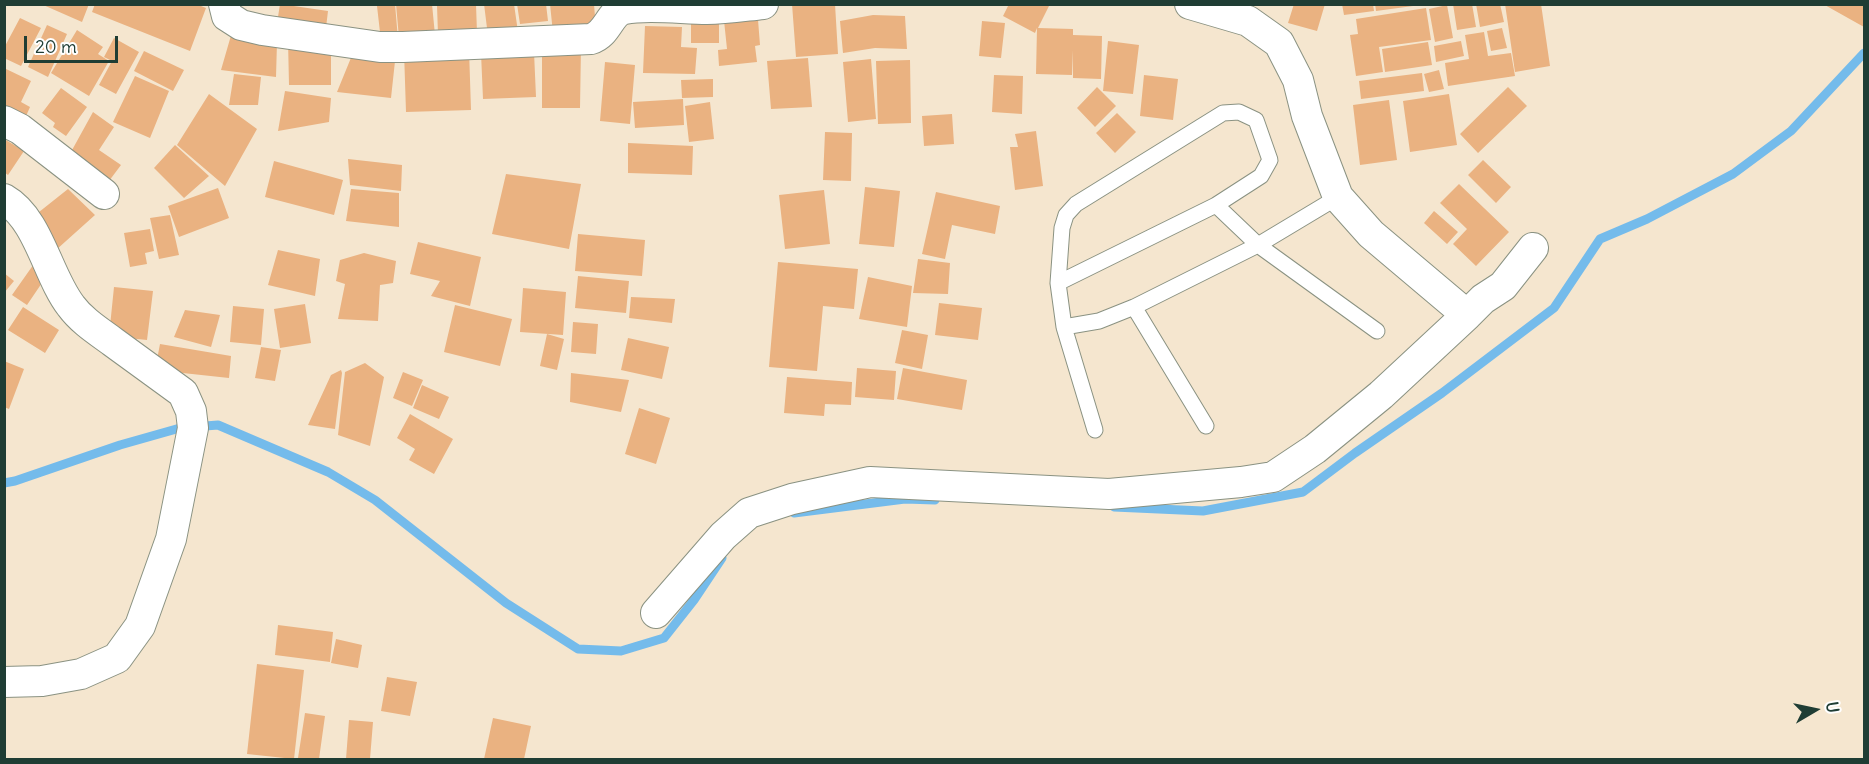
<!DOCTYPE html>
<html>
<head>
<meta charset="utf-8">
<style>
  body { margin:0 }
  #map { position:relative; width:1869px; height:764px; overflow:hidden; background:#f5e6cf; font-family:Delius,sans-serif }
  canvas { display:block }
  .frame { position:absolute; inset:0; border:6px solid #1f3d34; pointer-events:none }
  .north { position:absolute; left:1785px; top:680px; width:60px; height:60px; -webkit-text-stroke:4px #fff; paint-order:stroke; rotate:81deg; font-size:16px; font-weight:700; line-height:24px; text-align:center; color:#1f3d34 }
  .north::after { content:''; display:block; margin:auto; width:21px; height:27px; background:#1f3d34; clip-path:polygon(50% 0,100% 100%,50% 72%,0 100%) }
  .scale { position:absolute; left:24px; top:36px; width:94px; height:27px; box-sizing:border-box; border:3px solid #1f3d34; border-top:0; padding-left:8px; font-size:18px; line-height:21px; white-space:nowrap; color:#1f3d34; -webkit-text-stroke:4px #fff; paint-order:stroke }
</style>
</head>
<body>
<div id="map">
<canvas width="1869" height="764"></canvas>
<div class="frame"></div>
<div class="north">U</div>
<div class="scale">20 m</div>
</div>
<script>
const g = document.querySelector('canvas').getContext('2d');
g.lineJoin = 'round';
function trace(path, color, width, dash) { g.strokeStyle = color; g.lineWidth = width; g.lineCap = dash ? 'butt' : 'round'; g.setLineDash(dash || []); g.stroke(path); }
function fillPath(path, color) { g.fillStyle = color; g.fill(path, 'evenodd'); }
trace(new Path2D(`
  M4,483l11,-2 105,-36 60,-17 38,-3 110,47 47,28 131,103 72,46 43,2 43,-13 30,-38 28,-42
  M1114,507l89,4 100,-19 52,-39 87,-60 112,-85 46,-69 47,-20 86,-45 58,-43 73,-78
  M794,513l111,-14 30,1`), '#74bbeb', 9);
fillPath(new Path2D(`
  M41,4h48l-7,18z
  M95,4h101l10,4 -16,43 -98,-39z
  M280,4l48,7 -3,25 -49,-6z
  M395,4l3,35 -17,2 -4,-35z
  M396,4h36l3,31 -36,3z
  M476,4l1,29 -39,2 -1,-30z
  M484,4h30l4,28 -30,4z
  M517,4h29l2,17 -28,3z
  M550,4h44l2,26 -43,3z
  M792,4h43l3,50 -42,3z
  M1009,4h41l-12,24 35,1v6l29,1 -1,43 -28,-1v-28l-1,25 -36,-1 1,-46 -2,5 -32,-17z
  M1294,4h31l-8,27 -29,-8z
  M1342,4h31l1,7 -30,4z
  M1375,4h38v2l-37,5z
  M1453,4h19l4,23 -19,3z
  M1476,4h24l4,18 -24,5z
  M1505,4h36l9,62 -35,6z
  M1823,4h41v23z
  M1447,5l6,33 -18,4 -6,-33z
  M757,7l3,38 -5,1 2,16 -38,4 -1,-16 9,-1 -4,-38z
  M1426,8l5,32 -52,7 4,25 -27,4 -6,-41 8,-1 -2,-15z
  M691,12h28v31h-28z
  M873,15l32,1 2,33 -32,-1 -32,5 -3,-32z
  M20,18l21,10 -20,38 -17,-8v-10z
  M982,21l23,2 -4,35 -22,-2z
  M47,25l20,9 -19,43 -20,-10z
  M645,26l37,1 -1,20 16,1 -2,26 -52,-1z
  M1502,28l5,20 -16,3 -4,-20z
  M77,30l26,17 -5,7 11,7 -20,35 -38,-23z
  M232,32l45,10 -1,35 -55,-7z
  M1484,32l4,24 23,-3 4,23 -67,10 -3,-23 24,-4 -4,-24z
  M114,38l25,14 -23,42 -17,-9 13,-24 -8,-4z
  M288,40l43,8v37h-42z
  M1108,41l31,4 -6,49 -30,-3z
  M1461,41l3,15 -28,6 -2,-16z
  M1428,42l4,23 -47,7 -3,-23z
  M542,46h39l-1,62h-38z
  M355,48l41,4 -5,46 -54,-6z
  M469,49l2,61 -65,2 -2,-61z
  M144,51l40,19 -11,21 -39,-20z
  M534,52l2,45 -53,2 -2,-46z
  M808,58l4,49 -41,2 -4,-48z
  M871,59l5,60 -28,3 -5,-60z
  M910,60l1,63 -33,1 -2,-63z
  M605,62l30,3 -5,59 -30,-3z
  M4,68l27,13 -10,21 9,5 -7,16 -19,-9z
  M1439,70l5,19 -15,3 -5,-18z
  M1422,73l2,18 -63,8 -2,-18z
  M234,74l27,3 -3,28h-29z
  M994,75l29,1 -1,38 -30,-2z
  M1144,75l34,4 -5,41 -33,-4z
  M135,76l34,15 -19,47 -37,-16z
  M713,79v18l-31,1 -1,-18z
  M1097,87l19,19 -21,21 -18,-19z
  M1508,87l19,19 -49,47 -18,-19z
  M61,88l26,19 -21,29 -13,-9 2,-4 -13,-10z
  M285,91l46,7 -2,24 -51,9z
  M209,94l48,35 -32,57 -48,-41z
  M1449,94l8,51 -47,7 -7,-51z
  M683,99l1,26 -49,3 -2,-26z
  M1389,100l8,60 -37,5 -7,-60z
  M710,102l4,37 -25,3 -4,-36z
  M93,112l21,15 -15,23 22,15 -15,20 -40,-24z
  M1117,113l19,19 -21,21 -19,-20z
  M952,114l2,30 -30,2 -2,-30z
  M1036,131l7,55 -28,4 -5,-43h8l-3,-13z
  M825,132l27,1 -1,48 -28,-1z
  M4,139l20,12 -16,24 -4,-3z
  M628,143l65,3 -1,29 -64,-2z
  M175,145l34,31 -25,22 -30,-30z
  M348,159l54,6 -1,26 -51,-6z
  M1483,160l28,27 -15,16 -28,-28z
  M274,161l69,19 -9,35 -69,-18z
  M506,174l75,10 -12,65 -77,-15z
  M1459,184l50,48 -33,34 -23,-22 14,-15 -27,-26z
  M865,187l35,4 -6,56 -35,-3z
  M218,188l11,30 -50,19 -11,-31z
  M68,189l27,26 -39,35 -22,-34z
  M351,189l48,4v34l-53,-6z
  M824,190l6,54 -45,5 -6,-54z
  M936,192l64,14 -5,28 -43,-9 -7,34 -23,-5z
  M1434,211l24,21 -11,12 -23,-21z
  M170,215l9,40 -20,4 -9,-41z
  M150,229l4,22 -9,2 2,11 -17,3 -6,-34z
  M578,234l67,6 -3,36 -67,-5z
  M418,242l63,15 -11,49 -39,-10 9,-15 -30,-7z
  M278,250l42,9 -5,37 -47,-11z
  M364,253l32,8 -3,22 -13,2 -2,36 -40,-2 7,-35 -9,-3 4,-21z
  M918,259l32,4 -2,31 -35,-1z
  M36,261l14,10 -23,34 -15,-10z
  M778,262l80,7 -4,40 -31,-3 -6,65 -48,-4z
  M4,273l10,8 -10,12z
  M578,276l51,5 -3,32 -51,-5z
  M868,277l44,9 -5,41 -48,-8z
  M114,287l39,4 -6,49 -38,-4z
  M523,288l43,4 -3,43 -43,-3z
  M631,297l44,2 -3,24 -43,-5z
  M939,303l43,5 -4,32 -43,-5z
  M305,304l6,39 -31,5 -6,-39z
  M455,305l57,14 -12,47 -56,-14z
  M233,306l31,3 -3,36 -31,-3z
  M23,307l36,23 -14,23 -37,-23z
  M185,310l35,5 -9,32 -37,-10z
  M573,322l25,2 -2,30 -25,-2z
  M902,330l26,5 -6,34 -27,-6z
  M547,334l17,5 -7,31 -17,-4z
  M628,338l41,9 -7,32 -41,-9z
  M160,344l71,12 -2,22 -74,-8z
  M261,347l20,3 -6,31 -20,-3z
  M4,361l20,8 -15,40 -5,-2z
  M365,363l19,14 -14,69 -32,-11 7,-63z
  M857,368l39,3 -2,29 -39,-3z
  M903,368l64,12 -5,30 -65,-11z
  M341,370l1,3 -7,56 -27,-4 23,-50z
  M403,372l20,8 -11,26 -19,-8z
  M571,373l58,7 -8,32 -51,-10z
  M787,377l65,5 -1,23 -26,-1 -1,12 -40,-3z
  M422,385l27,12 -10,22 -26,-11z
  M639,408l31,10 -14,46 -31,-10z
  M410,414l43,25 -19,35 -25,-14 6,-11 -18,-11z
  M278,625l55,7 -3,30 -55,-7z
  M336,639l26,6 -4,23 -27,-5z
  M257,664l47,6 -10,89 -47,-5z
  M387,677l30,5 -7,34 -29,-5z
  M305,713l20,3 -6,43 -21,-1z
  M493,718l38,8 -7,33h-40z
  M349,720l24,2 -3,37h-24z`), '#eab281');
const lane = new Path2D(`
  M1216,205l42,40 119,86
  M1058,283l158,-78 45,-29 9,-16 -14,-40 -17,-8 -16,1 -147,91 -10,11 -4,13 -4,55 6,44
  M1134,307l72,119
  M1095,430l-31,-103 35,-6 35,-14 124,-62 80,-48`);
const street = new Path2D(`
  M224,4l3,12 14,9 21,5 118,17h23l188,-8c17,-5 18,-26 33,-30 23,-5 59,0 83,0 19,0 37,-3 56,-5
  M1190,4l58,17 31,22 19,37 9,36 31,81 33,37 96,81 16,-16 20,-13 30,-38
  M4,121l16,8 84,65
  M4,199c35,20 43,76 67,107 11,15 27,25 42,36 23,17 47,34 70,51l8,18 2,17 -22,111 -31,87 -23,32 -36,16 -39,7 -38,1
  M656,613l67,-77 26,-23 43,-14 78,-17 239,12 132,-12 32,-5 42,-28 66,-54 86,-80`);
trace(lane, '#8a9282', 17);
trace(street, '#8a9282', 32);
trace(lane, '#fff', 15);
trace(street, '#fff', 30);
</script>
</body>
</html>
